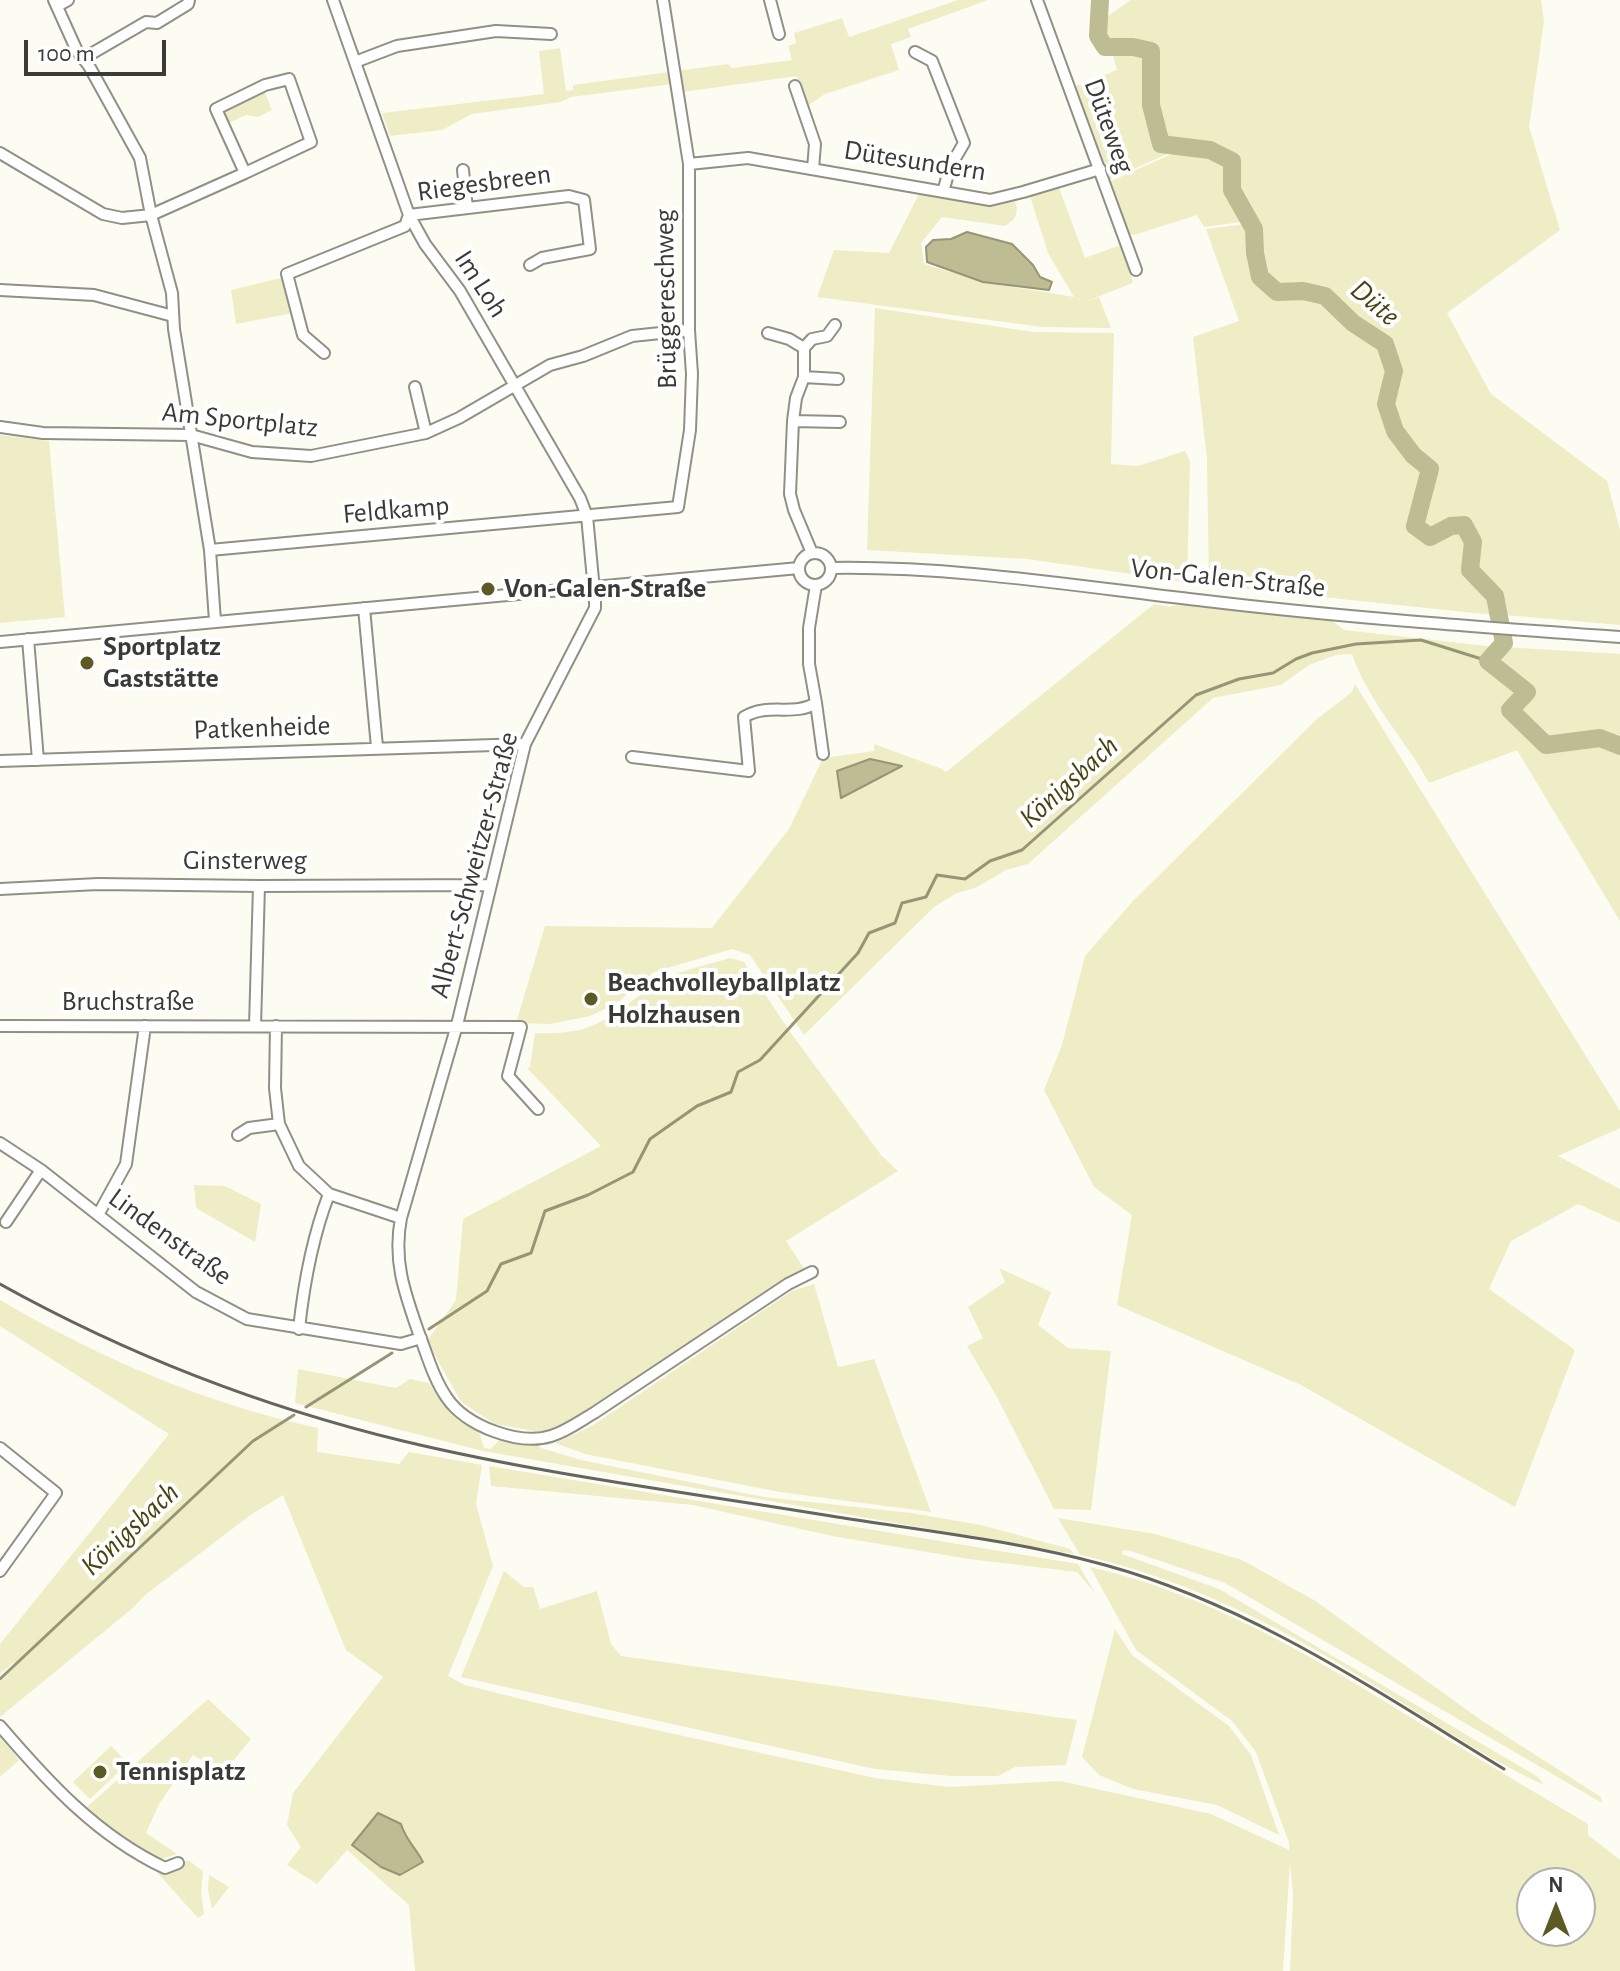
<!DOCTYPE html>
<html>
<head>
<meta charset="utf-8">
<style>
  body { margin:0 }
  #map { position:relative; width:1620px; height:1971px; overflow:hidden; background:#fcfcf3; font-family:"Alegreya Sans",sans-serif }
  canvas { display:block }
  .north { position:absolute; left:1516px; top:1867px; width:80px; height:80px; box-sizing:border-box; background:#fff; border:2px solid #b0b0af; border-radius:50%; rotate:0deg; font-size:22px; font-weight:700; line-height:32px; text-align:center; color:#3a3a36 }
  .north::after { content:''; display:block; margin:auto; width:28px; height:36px; background:#5d5925; clip-path:polygon(50% 0,100% 100%,50% 72%,0 100%) }
  .scale { position:absolute; left:24px; top:40px; width:142px; height:36px; box-sizing:border-box; border:4px solid #3a3a36; border-top:0; padding-left:10px; font-size:24px; line-height:28px; white-space:nowrap; color:#3a3a36; -webkit-text-stroke:6px #fff; paint-order:stroke }
</style>
</head>
<body>
<div id="map">
<canvas width="1620" height="1971"></canvas>
<div class="north">N</div>
<div class="scale">100 m</div>
</div>
<script>
const g = document.querySelector('canvas').getContext('2d');
g.lineJoin = 'round';
function fillPath(path, color) { g.fillStyle = color; g.fill(path, 'evenodd'); }
function trace(path, color, width, dash) { g.strokeStyle = color; g.lineWidth = width; g.lineCap = dash ? 'butt' : 'round'; g.setLineDash(dash || []); g.stroke(path); }
function label(font, color, halo, rows, align = 'center') {
  g.font = font + ' "Alegreya Sans",sans-serif'; g.lineWidth = 8; g.setLineDash([]); g.textBaseline = 'middle'; g.strokeStyle = halo; g.fillStyle = color; for (const [text, x, y, turn = 0] of rows) {
    g.save(); g.translate(x, y); g.rotate((+turn || 0) * Math.PI / 180); g.textAlign = isNaN(turn) ? turn : align; if (halo) g.strokeText(text, 0, 0); g.fillText(text, 0, 0); g.restore();
  }
}
fillPath(new Path2D(`
  M958,0h30l-80,29 3,8 -20,7 8,26 -74,24 -18,12 -10,-30 -114,16 -3,-9 -109,14 -10,5 -89,12 -30,16 -52,6 -8,-23 162,-19 -5,-43 21,-3 6,43 7,-1v-5l155,-21 4,4 60,-8 -4,-14 8,-3 -2,-10 48,-15 7,19z
  M1131,0h410l3,21 -15,106 31,103 -113,83 44,81 116,87 13,49v95l-115,-10 -4,-21 -26,-26 4,-28 -12,-21 -17,-1 -20,11 -8,-5 13,-57 -29,-32 -14,-31 9,-32 -11,-32 -35,-24 -25,-25 -23,-6 -26,2 -16,-13 -6,-24v-24l-23,-37 -2,-31 -23,-13 -47,-5 -9,-37 1,-55 -23,-8 -25,2 -6,-22z
  M1133,51l15,4 -2,51 11,42 17,3 -65,29 -36,-93 44,-17 -5,-18z
  M264,90l8,20 -14,7 -12,-2 -19,9 -7,-14z
  M1185,148l25,2 22,11v29l16,31 -44,6 -7,-12 -63,20 -7,-2 -18,-51z
  M1058,185l27,73 38,-14 10,39 -49,19 15,-5 12,31 -69,-1 -225,-30 17,-47 55,3 31,-61 94,6c5,14 4,20 -9,28l-63,-9 -21,26 3,21 59,18 91,15 -26,-44 -19,-60z
  M1246,224c9,14 2,35 7,51 3,10 15,18 22,25l39,-2 39,35 30,19c9,30 0,24 -2,50 -2,27 23,54 43,70l-16,54 21,17 24,-13h8l7,12 -2,31 26,26 1,16 -284,-30 -2,-126 -14,-122 46,-16 -33,-92z
  M285,277l8,36 -57,11 -5,-34z
  M875,308l158,24 81,1 -3,131 27,2 47,-15 5,10 -3,121 -160,-23 -160,-9z
  M0,435l49,6 16,176 -65,6z
  M1184,603l146,16 14,11 143,16 133,8v267l-103,-171 -88,33c-23,-43 -61,-81 -77,-129l-16,1 -27,10 -28,20 -68,13 -185,166 -22,6 -29,17 -22,7 -21,13 -130,128 -54,-80 -18,-6 -78,23 -37,31 -27,13 -40,8 -34,-1 29,-97 167,2 77,-99 34,-71 51,-7v-7l68,25 4,3 208,-168 16,3z
  M1355,684l265,427v17l-62,28 62,33v34l-42,-19 -67,37 -22,48 86,61 -60,157 -214,-122 -184,-80 15,-90 -38,-28 -50,-97 18,-45 23,-89 48,-55 184,-182 35,-27z
  M730,958l14,4 46,70 91,123 17,16 -112,70 19,29 -21,10 -219,144 -18,7h-13l-39,-7 -34,-22 -34,-61 29,-41 7,-81 138,-73 -74,-78 3,-1 5,-34c66,3 74,-19 124,-51 20,-12 49,-17 71,-24z
  M194,1185l31,1 36,18 -6,38 -59,-34z
  M999,1268l52,24 -13,33 30,23 43,3 -20,159 -37,-1 -57,-112 -30,-51 16,-8 -15,-31 37,-25z
  M814,1284l24,83 36,-8 57,153 -151,-20 -195,-38 -30,-11 37,-17 200,-135z
  M0,1300c99,58 206,104 318,128l-1,24 82,12 10,-12 73,13 -6,39 17,62 -45,110 17,9 109,27 301,66 74,9 111,-6 151,33 78,36v-7l-33,-91 -24,-31 -96,-71 -46,-83c119,27 223,90 325,153 58,35 115,70 173,104v11l32,25v111h-330l3,-76 -3,-33 -7,109h-868l-6,-66 -62,-55 -30,34 -30,-19 14,-18 -14,-22 6,-32 90,-116 -37,-27 -63,-155 -31,19 -107,81 -11,12 -134,110v-35l17,-17 -3,-3 -14,12v-30l169,-210 -169,-108zM401,1824l3,12 -23,31 -28,-22zM1532,1883h48v48h-48z
  M298,1369l98,19 14,-9 19,4 20,28 30,21 5,16 7,1 11,-12 32,4 7,7 40,12 183,37 147,16 70,12 89,24 4,5 -591,-103 -188,-48z
  M489,1466l589,98 17,29 -18,-21 -108,-13 -137,-23 -139,-31 -202,-19z
  M1058,1518l97,16 87,26 72,40 167,120 120,77 1,6 -377,-220 -97,-33 -6,1v3l97,35 319,188 6,8c-67,-31 -127,-74 -190,-112 -84,-52 -177,-97 -274,-118z
  M504,1571l20,16h9l7,22 57,-18 14,53 10,12 456,64 -11,45 -51,2 -17,9h-48l-75,-7 -414,-92z
  M1115,1629l17,26 97,71 22,29 28,80 -62,-30 -84,-16 -34,-14 -17,-18z
  M208,1699l43,40 -28,34 -30,-18 -34,49 -13,29 31,21 -18,6 -53,-34 -19,-19z
  M0,1737l19,23 -19,17z
  M111,1746l17,17 -38,36 -17,-17z
  M188,1860l15,11 -2,22 3,21 -6,4 -44,-49 17,2z
  M209,1875l20,12 -17,22 -4,-19z`), '#efedc6');
const water = new Path2D(`
  M967,232l45,12 21,21 7,12 12,5 -3,8 -66,-8 -56,-20 -1,-15 7,-7 18,-1z
  M870,759l32,7 -61,32 -4,-27z
  M378,1813l23,11c4,15 15,24 22,38l-23,13 -19,-8 -29,-22z`);
fillPath(water, '#bebc92');
trace(water, '#969576', 2);
trace(new Path2D(`
  M429,1329l58,-38 14,-27 30,-11 14,-42 43,-16 45,-23 17,-33 47,-33 34,-14 7,-20 22,-12 98,-107 11,-20 26,-10 7,-20 24,-6 11,-22 28,4 25,-18 32,-11 174,-155 43,-16 34,-6 23,-14 16,-6 44,-9 65,-4 67,21
  M306,1407l86,-54
  M0,1679l253,-238 41,-26`), '#969576', 3);
trace(new Path2D(`
  M1100,0l-2,36 7,11h28l18,4v54l10,39 49,6 22,11v29l22,39 1,24 5,24 17,15 26,-1 22,5 28,27 32,21 9,27 -8,33 9,27 18,24 17,14 -15,57 15,11 21,-11 13,-1 9,17 -3,28 25,26 9,47 -16,18 39,31 -17,18 36,35 54,-7 20,8`), '#bebc92', 18);
const street = new Path2D(`
  M54,0l23,51 12,15 51,92 11,57 21,78 2,36 36,221 5,71
  M333,0l76,215 16,29 35,47 120,207 7,18 8,85v7l-70,136 -68,281 -56,193c-8,42 3,73 17,113 9,23 15,47 29,67 19,28 72,48 104,38 16,-5 29,-15 43,-23l194,-129 24,-12
  M770,0l9,34
  M1037,0l99,270
  M57,6l11,-6
  M915,52l17,9 32,82 -14,24 -7,25
  M84,58l62,-36 11,1 31,-19 1,-4
  M355,62l42,-16 99,-15 55,3
  M795,86l20,58 -2,25
  M0,153l103,61 19,4 29,-3 94,-42 -29,-64 49,-24 24,-6 22,63 -66,31
  M689,164l59,-6 242,42 33,-8 77,-23
  M463,170l4,38
  M0,290l94,5 79,21
  M768,333l21,6 15,9v29l-8,21 -3,23 -3,73 4,16 18,43
  M804,348l8,-9 15,-3 8,-11
  M324,353l-21,-18 -16,-61 118,-48 4,-11 160,-19 15,4 6,49 -48,9 -12,7
  M804,377l34,2
  M415,387l11,46
  M793,421l47,1
  M0,427l43,6 148,2 61,17 59,4 115,-23 33,-15 91,-53 33,-9 49,-20 57,-6
  M210,550l468,-43 12,-77 2,-56 -3,-44v-166l-26,-164
  M799 569a16 16 0 1 1 32 0a16 16 0 1 1-32 0Z
  M831,568c123,-2 245,18 367,32 140,17 281,27 422,37
  M364,608l13,139
  M28,639l10,121
  M0,642l799,-74
  M816,703l7,51
  M632,757l117,14 -5,-54c25,-15 49,0 72,-14l-7,-39v-36l7,-43
  M0,761l525,-17
  M0,889l98,-5 161,2 232,-1
  M0,1026l521,1 -13,49 30,33
  M255,1026l4,-140
  M276,1026l-1,62 4,36 20,42 30,28 72,24
  M238,1135l11,-7 30,-4
  M0,1143l41,27 155,122 51,27 154,25 20,-6
  M98,1215l28,-51 19,-138
  M6,1222l35,-52
  M299,1329c5,-47 13,-91 30,-135
  M0,1448l56,45 -56,78
  M0,1726c48,56 97,110 165,142l13,-5`);
trace(street, '#909087', 14);
trace(street, '#fff', 10);
trace(new Path2D(`
  M0,1284c126,70 263,123 403,157 142,34 289,52 434,76 90,14 181,24 268,48 146,40 271,126 399,204`), '#656560', 3);
for (const [x, y, r, color] of [
  [488,589,8,"#5d5925"],
  [87,663,8,"#5d5925"],
  [591,999,8,"#5d5925"],
  [100,1772,8,"#5d5925"]
]) { const dot = new Path2D(); dot.arc(x, y, r, 0, 2 * Math.PI); g.fillStyle = color; g.fill(dot); trace(dot, '#fff', 3); }
label('28px', '#3a3a36', '#fff', [
  ["Düteweg",1109,126,70],
  ["Dütesundern",915,161,9],
  ["Riegesbreen",484,183,-8],
  ["Im Loh",481,284,57],
  ["Brüggereschweg",666,299,-91],
  ["Am Sportplatz",240,420,6],
  ["Feldkamp",396,510,-5],
  ["Von-Galen-Straße",1228,578,6],
  ["Patkenheide",262,728,-2],
  ["Ginsterweg",245,861],
  ["Albert-Schweitzer-Straße",474,865,-75],
  ["Bruchstraße",128,1002],
  ["Lindenstraße",170,1237,36]
]);
label('bold 28px', '#3a3a36', '#fff', [
  ["Von-Galen-Straße",504,589],
  ["Sportplatz",103,647],
  ["Gaststätte",103,679],
  ["Beachvolleyballplatz",607,983],
  ["Holzhausen",607,1015],
  ["Tennisplatz",116,1772]
], 'left');
label('italic 30px', '#484411', '#fff', [
  ["Düte",1375,303,41],
  ["Königsbach",1069,782,-42],
  ["Königsbach",130,1529,-43]
]);
</script>
</body>
</html>
